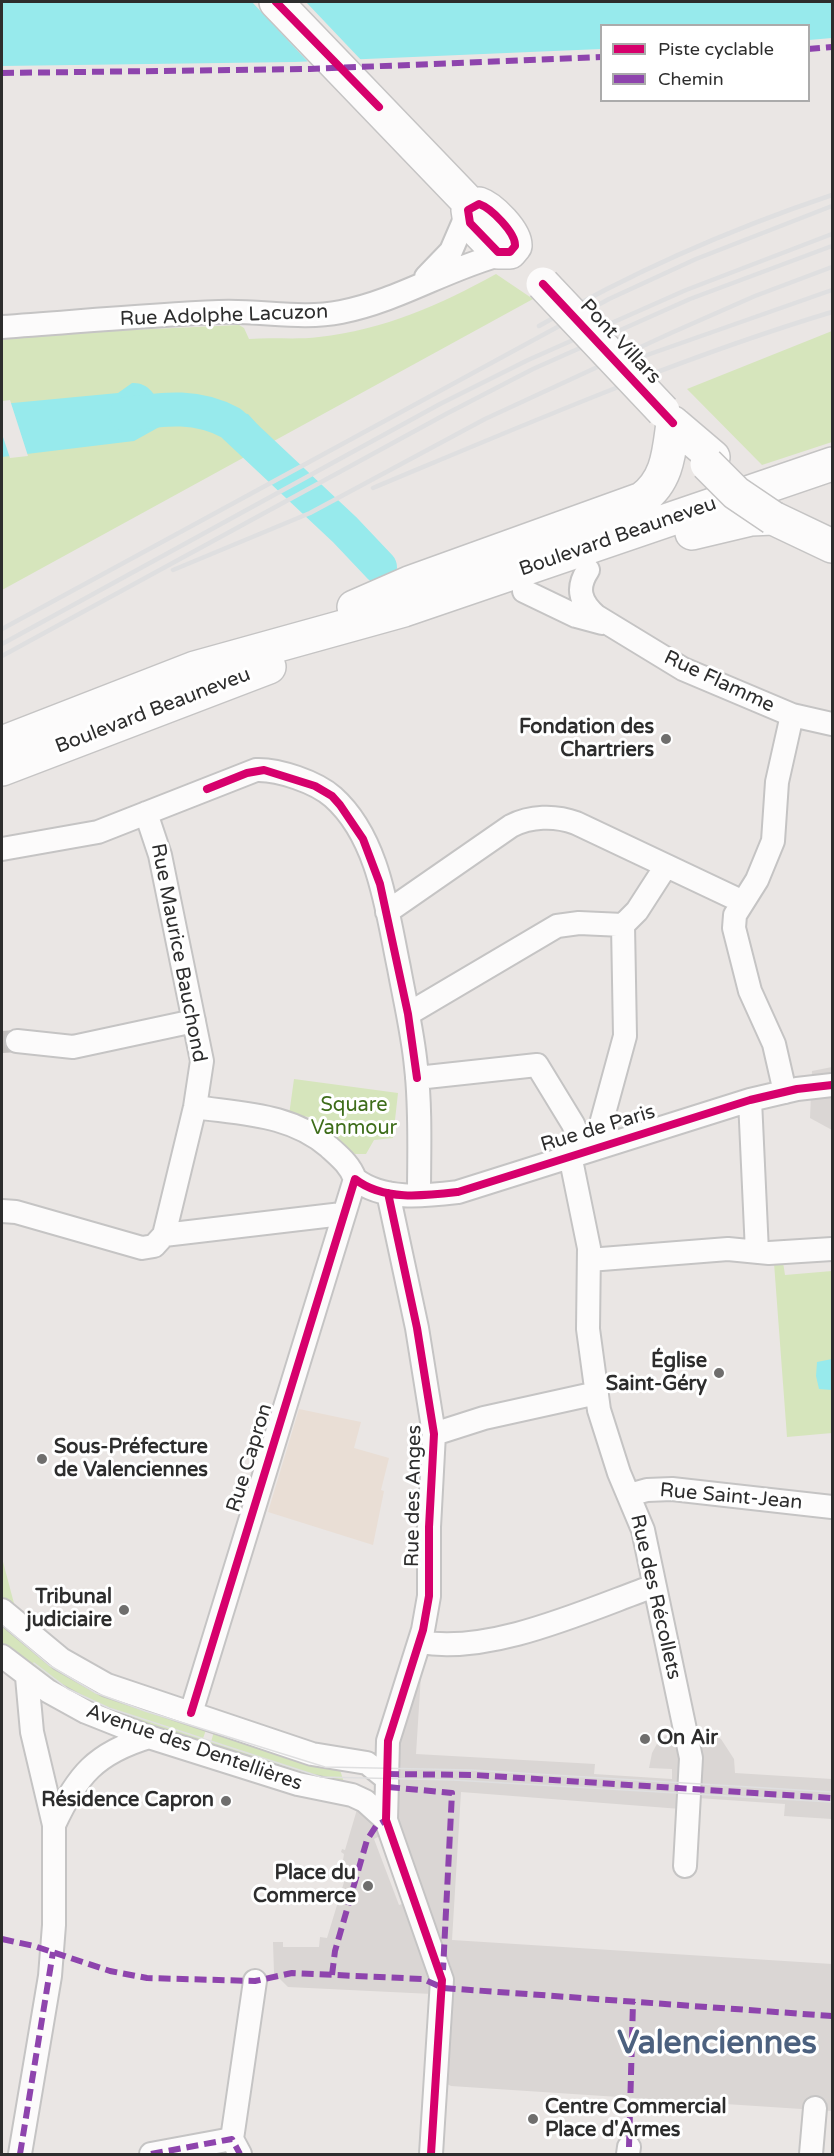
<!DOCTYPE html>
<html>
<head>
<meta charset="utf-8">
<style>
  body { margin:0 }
  #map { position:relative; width:834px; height:2156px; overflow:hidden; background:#eae6e4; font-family:"Varela Round",sans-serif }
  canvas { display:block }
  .frame { position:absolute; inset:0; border:3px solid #2d2d2d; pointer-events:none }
  .legend { position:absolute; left:600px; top:24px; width:210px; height:78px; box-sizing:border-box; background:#fff; border:2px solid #ababab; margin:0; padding:8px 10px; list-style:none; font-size:18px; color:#2d2d2d }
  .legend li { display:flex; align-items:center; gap:12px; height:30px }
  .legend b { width:30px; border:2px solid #ababab }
</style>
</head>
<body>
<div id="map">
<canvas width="834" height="2156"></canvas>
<div class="frame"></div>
<ul class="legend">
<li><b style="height:8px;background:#d6006c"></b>Piste cyclable</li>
<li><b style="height:8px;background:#8e44ad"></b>Chemin</li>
</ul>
</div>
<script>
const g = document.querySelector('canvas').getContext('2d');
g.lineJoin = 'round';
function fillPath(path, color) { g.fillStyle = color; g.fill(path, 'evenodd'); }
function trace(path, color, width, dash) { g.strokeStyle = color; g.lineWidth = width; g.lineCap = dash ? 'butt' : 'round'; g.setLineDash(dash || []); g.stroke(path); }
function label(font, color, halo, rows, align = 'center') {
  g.font = font + ' "Varela Round",sans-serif'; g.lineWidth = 6; g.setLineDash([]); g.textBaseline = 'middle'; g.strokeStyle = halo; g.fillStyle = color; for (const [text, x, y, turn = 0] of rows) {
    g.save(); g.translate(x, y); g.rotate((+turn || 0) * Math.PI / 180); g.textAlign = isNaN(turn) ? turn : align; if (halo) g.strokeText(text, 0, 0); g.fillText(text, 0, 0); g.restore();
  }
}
fillPath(new Path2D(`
  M299,1409l62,13 -7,26 35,10 -8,32 3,1 -11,54 -105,-33z`), '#e9ded5');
fillPath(new Path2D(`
  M496,274l37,25 -531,291v-254l237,-11 5,3 5,11c24,-2 47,1 70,-2 64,-7 121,-32 177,-63z
  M832,331v111l-70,23 -75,-76z
  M294,1079l104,14 -5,45 -19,2 -8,14h-11l-44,-30 -1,-7 -21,-2z
  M783,1262l2,13 47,-4v162l-45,4 -13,-174z
  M2,1558l14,53 -14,-8z
  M2,1618l205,109 -7,20 -101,-35 -97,-62z
  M215,1728l123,36 8,24 -137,-39z`), '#d6e5bc');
fillPath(new Path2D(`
  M832,1067v63l-22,-12 2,-47z
  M418,1675h3l-5,79 179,10 -1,10 78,5v-10l-23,-1 3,-15 6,-11 11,-9 9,-3 6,31 -3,48 -220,-17 -9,148 380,24v147l-381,-25 -6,-3 6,-117 -7,-11 -48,-139 -3,-72z
  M692,1727l12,2 17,10 13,20 1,14 97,6v40l-48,-3 1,-12 -87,-6z
  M358,1806l12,10 10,20 -6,3 25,66 6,-2 28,76 -1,15 -144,-7 -14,-14 -1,-31h10v5h36l1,-10 7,1 21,-69 -11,-4 1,-4 5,-1 1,-6 -3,-2 1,-3 3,1z`), '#dad6d4');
fillPath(new Path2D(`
  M2,2h830v36l-23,2 -1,-14h-206l-1,23 -306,13 -293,4z
  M132,383c16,-1 24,12 29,25l20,1v-7l67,12 24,27 -28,15 -35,-32h-24l-3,-9 -21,1v10l-27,15 -132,16v-53l116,-11z
  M832,1359v31l-13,-1 -3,-13 1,-14z`), '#97eaec');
fillPath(new Path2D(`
  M252,2h54l57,60 -53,2z
  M10,400l18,56 -18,2 -8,-24v-33z`), '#eae6e4');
trace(new Path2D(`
  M126,414c38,-5 70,-10 105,9l114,107 35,37`), '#97eaec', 34);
trace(new Path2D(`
  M2,1042l15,-1`), '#c4c1bf', 22, [22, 11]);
const minor = new Path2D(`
  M426,277l25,-26 16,-37
  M2,327c72,-5 144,-12 217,-15 41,-2 82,8 122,0 57,-11 107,-44 162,-58
  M588,570c-12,18 -8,32 8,46l87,53 109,46 40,9
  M524,591l52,25 26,7
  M2,849l96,-17 158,-62c22,-1 60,12 77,27 46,41 54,114 66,171 6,33 14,66 17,99 5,42 3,86 3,128
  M387,912l124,-86c19,-10 44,-11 65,-3l167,79
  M408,1014l149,-88 22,-3 44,2
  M17,1041l56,6 121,-26
  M417,1078l120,-13 36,59 11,27
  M785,1092l-11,-48 -24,-53 -16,-63 1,-13 22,-35 16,-39 4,-59 15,-67
  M750,1100l7,152
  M195,1107c48,7 96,7 134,40 11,10 21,18 26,32
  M603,1145l-2,-21 24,-88 -2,-111 14,-14 29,-45
  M570,1155l19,93 -1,81 11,81 20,63 24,57 48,228 -6,108
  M388,1193l29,135 17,106 -5,93v69l-6,34 -35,111 -2,79 56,160 -11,174
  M2,1211l14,1 126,36 12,-2 10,-11 31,-128 7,-46 -42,-206 -14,-42
  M164,1235l178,-21
  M589,1260l139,-11 41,4 63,-4
  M434,1434l50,-16 113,-25
  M629,1495l18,-5 25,-1 160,18
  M2,1610l59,49 46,26 205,69 55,9 20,16
  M420,1642c71,13 167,-32 234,-56
  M2,1656l46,35 38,21 63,25 149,47 54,11 13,6 21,19
  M191,1713l164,-534c28,22 69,17 103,13l292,-92 47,-11 35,-4
  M54,1825c23,-50 42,-72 95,-88
  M20,2154l30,-178 4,-51v-100l-22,-93 -5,-55
  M151,2154l81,-15
  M240,2154l-8,-15 23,-158
  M628,2154l1,-7
  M811,2154l4,-46`);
const secondary = new Path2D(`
  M276,2l196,204
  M479,204c12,4 37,29 36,42l-5,6h-12l-28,-29 -2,-13z
  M673,423l40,34
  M692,533l59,-14 22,-1 59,28
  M354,607l55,-24 233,-84c26,-19 27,-47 31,-76
  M2,743l193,-75 209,-58 428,-146
  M2,769l267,-102`);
trace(minor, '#c5c4c4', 26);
trace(secondary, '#c5c4c4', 36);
trace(minor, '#fcfbfb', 22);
trace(secondary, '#fcfbfb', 33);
trace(new Path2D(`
  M2,1625l47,40 47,28 49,18 180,56 146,3 361,22
  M34,1663l34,26 41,19 212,69 132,3 379,22`), '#dfdfe0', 1.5);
trace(new Path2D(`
  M539,326c93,-54 192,-97 293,-131
  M630,361l202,-71
  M373,488c151,-63 303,-129 459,-176
  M173,570l137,-57 175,-94 186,-86 84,-37 77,-29
  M2,629l607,-330 87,-40 136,-53
  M2,644l438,-240 88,-44 158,-70 146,-56
  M2,656l444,-242 87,-45 157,-70 142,-53`), '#dfdfe0', 4.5);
const secondaryBridge = new Path2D(`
  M543,284l120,127
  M707,464l29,29 37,25`);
trace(secondaryBridge, '#c5c4c4', 36, []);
trace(secondaryBridge, '#fcfbfb', 33);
trace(new Path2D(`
  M808,49l24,-2
  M2,73l308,-4 292,-12
  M387,1774l88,1 357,23
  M388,1787l64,6 -9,177
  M2,1939l32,7 76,25 37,7 108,3 37,-8 131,6 20,9 389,28
  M332,1975l3,-24 32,-111 9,-14 10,-6
  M629,2147l4,-145
  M20,2154l33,-202
  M151,2154l81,-15 8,15`), '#8e44ad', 6, [12, 6]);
trace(new Path2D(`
  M276,2l103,105
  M479,204c12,4 37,29 36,42l-5,6h-12l-28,-29 -2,-13z
  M543,284l130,139
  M207,789l40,-16 17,-3 51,16 17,10 8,9 23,34 17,45 28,130 9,64
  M388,1193l29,135 17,106 -5,93v69l-6,34 -35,111 -2,79 56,160 -11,174
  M191,1713l164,-534c28,22 69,17 103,13l292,-92 47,-11 35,-4`), '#d6006c', 8);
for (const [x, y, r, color] of [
  [666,739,6,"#6f6e6d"],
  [719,1373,6,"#6f6e6d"],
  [42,1459,6,"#6f6e6d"],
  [124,1610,6,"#6f6e6d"],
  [645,1739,6,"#6f6e6d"],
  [226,1801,6,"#6f6e6d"],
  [368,1886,6,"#6f6e6d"],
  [533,2119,6,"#6f6e6d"]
]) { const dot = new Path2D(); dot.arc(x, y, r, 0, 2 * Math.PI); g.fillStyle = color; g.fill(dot); trace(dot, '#fff', 2); }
label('20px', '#2d2d2d', '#fff', [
  ["Rue Adolphe Lacuzon",224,316,-2],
  ["Pont Villars",620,342,47],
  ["Boulevard Beauneveu",618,537,-19],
  ["Rue Flamme",719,682,25],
  ["Boulevard Beauneveu",153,711,-21],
  ["Rue Maurice Bauchond",178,953,79],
  ["Rue de Paris",598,1129,-17],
  ["Rue Capron",250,1458,-73],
  ["Rue des Anges",414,1496,-89],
  ["Rue Saint-Jean",731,1497,5],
  ["Rue des Récollets",655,1597,77],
  ["Avenue des Dentellières",194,1748,19]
]);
label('bold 20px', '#2d2d2d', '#fff', [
  ["Fondation des",654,728],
  ["Chartriers",654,751],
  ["Église",707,1362],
  ["Saint-Géry",707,1385],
  ["Sous-Préfecture",54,1448,"left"],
  ["de Valenciennes",54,1471,"left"],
  ["Tribunal",112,1598],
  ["judiciaire",112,1621],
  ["On Air",657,1739,"left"],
  ["Résidence Capron",214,1801],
  ["Place du",356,1874],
  ["Commerce",356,1897],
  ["Centre Commercial",545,2108,"left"],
  ["Place d'Armes",545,2131,"left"]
], 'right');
label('20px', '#3e6d1a', '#fff', [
  ["Square",354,1106],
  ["Vanmour",354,1129]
]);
label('bold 32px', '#4c617f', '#fff', [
  ["Valenciennes",717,2045]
]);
</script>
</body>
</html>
